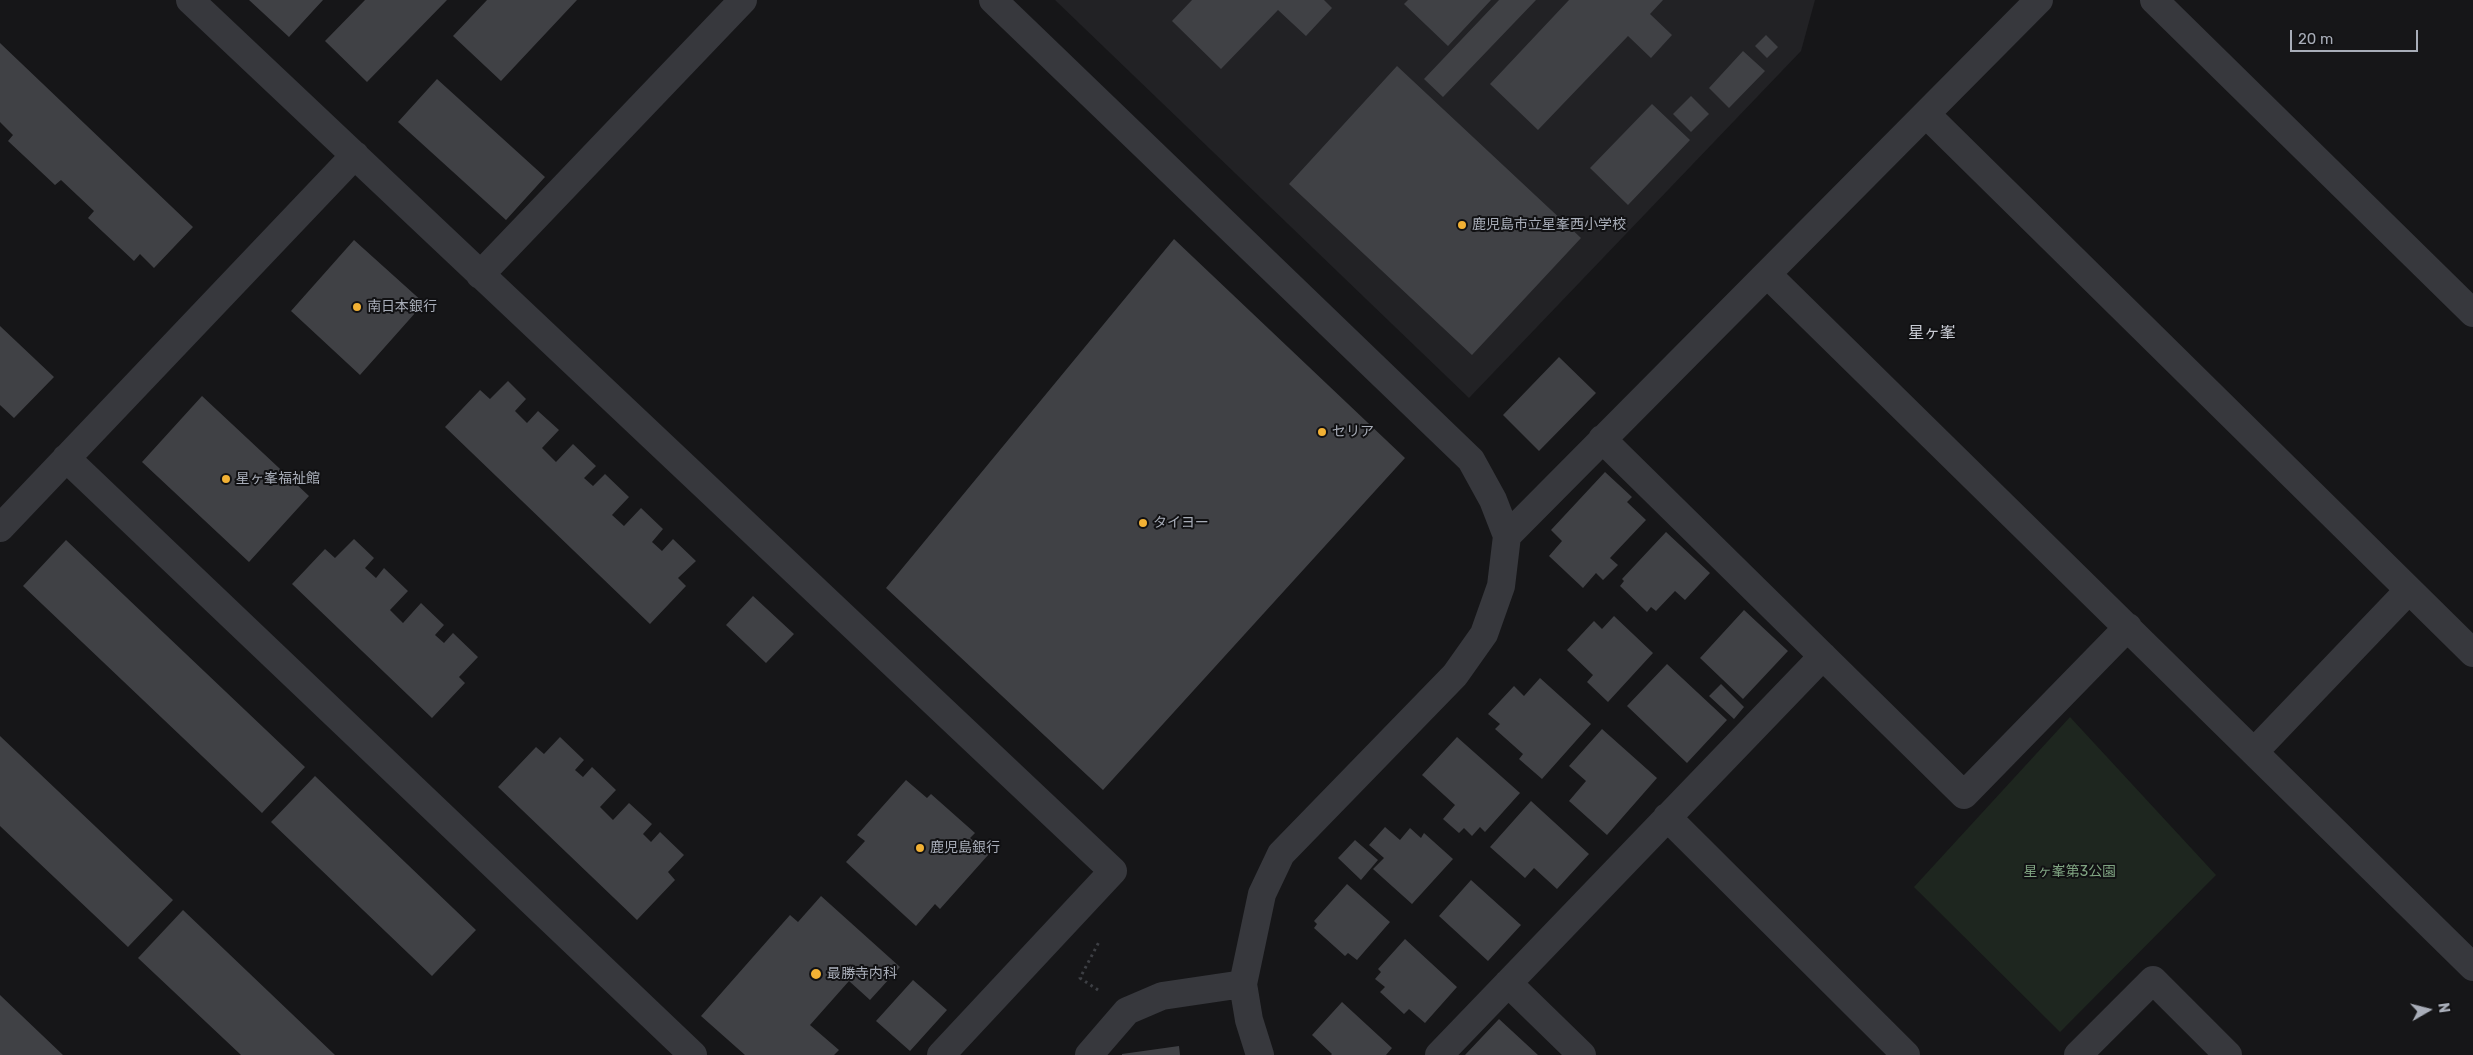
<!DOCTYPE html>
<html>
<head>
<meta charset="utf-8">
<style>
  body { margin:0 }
  #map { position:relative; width:2473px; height:1055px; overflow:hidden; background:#161618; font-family:Rubik,sans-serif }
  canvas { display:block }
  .north { position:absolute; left:2403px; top:985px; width:50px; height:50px; -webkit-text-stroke:4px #111113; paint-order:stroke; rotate:82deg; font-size:14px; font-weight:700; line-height:20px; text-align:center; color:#a8adb8 }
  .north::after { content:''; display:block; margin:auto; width:18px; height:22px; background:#a8adb8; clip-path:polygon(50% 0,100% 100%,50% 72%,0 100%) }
  .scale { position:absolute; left:2290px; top:30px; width:128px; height:22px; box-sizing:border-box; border:2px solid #a8adb8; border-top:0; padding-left:6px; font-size:15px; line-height:18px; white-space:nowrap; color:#a8adb8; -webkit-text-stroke:4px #111113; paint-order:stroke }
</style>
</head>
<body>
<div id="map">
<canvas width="2473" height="1055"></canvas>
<div class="north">N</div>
<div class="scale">20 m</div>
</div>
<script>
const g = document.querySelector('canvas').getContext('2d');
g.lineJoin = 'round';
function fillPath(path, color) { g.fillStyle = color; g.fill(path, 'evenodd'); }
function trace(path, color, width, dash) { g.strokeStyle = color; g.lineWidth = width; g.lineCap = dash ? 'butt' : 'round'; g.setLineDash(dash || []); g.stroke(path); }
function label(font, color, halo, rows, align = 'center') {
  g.font = font + ' Rubik,"Noto Sans JP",sans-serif'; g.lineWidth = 4; g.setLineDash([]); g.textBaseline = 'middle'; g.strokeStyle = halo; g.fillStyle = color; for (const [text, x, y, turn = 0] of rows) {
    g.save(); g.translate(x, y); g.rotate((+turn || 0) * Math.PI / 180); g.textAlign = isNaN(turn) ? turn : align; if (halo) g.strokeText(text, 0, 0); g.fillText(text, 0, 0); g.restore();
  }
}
fillPath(new Path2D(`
  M1055,0h760l-14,51 -332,347z`), '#222225');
fillPath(new Path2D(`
  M2070,717l146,158 -156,157 -146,-145z`), '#1e261f');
fillPath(new Path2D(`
  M249,0h74l-34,37z
  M365,0h82l-80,82 -42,-41z
  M487,0h90l-76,81 -48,-45z
  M1192,0h132l8,8 -26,28 -28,-26 -57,59 -49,-48z
  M1408,0h83l-43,46 -44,-42z
  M1499,0h37l-93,97 -19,-18z
  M1569,0h94l-13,14 22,21 -21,23 -23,-22 -90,94 -48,-46z
  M1766,35l12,12 -11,11 -12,-12z
  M0,43l193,184 -39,41 -14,-14 -6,7 -46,-43 6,-7 -33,-31 -6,5 -47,-44 5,-6 -13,-13z
  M1743,51l22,20 -36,37 -20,-20z
  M1397,66l184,172 -109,117 -183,-171z
  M437,79l108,98 -39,43 -108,-98z
  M1691,96l18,18 -18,18 -18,-18z
  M1652,104l38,36 -62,65 -38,-37z
  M1174,239l231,219 -302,332 -217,-202z
  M354,240l70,63 -64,72 -69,-64z
  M0,326l54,51 -40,41 -14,-13z
  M1559,357l37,36 -57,58 -36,-36z
  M508,381l18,18 -11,12 12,12 11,-12 21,19 -17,18 14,14 17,-18 23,22 -12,12 9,8 12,-12 24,23 -17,18 12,11 17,-18 22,21 -11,13 10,9 11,-12 23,22 -18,17 8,8 -36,38 -205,-197 35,-37 10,9z
  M202,396l107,100 -60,66 -107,-100z
  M1605,472l27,25 -5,5 19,18 -36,38 8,7 -15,15 -7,-7 -13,15 -34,-32 13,-15 -11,-11z
  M1666,532l44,41 -25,27 -10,-9 -19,20 -5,-4 -4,5 -27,-26 4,-5 -2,-2z
  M354,539l20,19 -9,10 11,10 8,-10 24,23 -18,19 13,13 18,-20 23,22 -9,10 9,8 9,-10 25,24 -19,20 6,6 -33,35 -140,-134 33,-35 10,9z
  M66,540l239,227 -43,46 -239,-227z
  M753,596l41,38 -28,29 -40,-38z
  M1744,610l44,41 -45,48 -43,-41z
  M1614,616l39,37 -45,49 -21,-20 6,-7 -26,-25 27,-29 8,8z
  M1667,664l60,56 -40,43 -60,-57z
  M1540,678l51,46 -49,55 -23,-20 4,-5 -28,-25 5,-5 -12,-10 26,-28 10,10z
  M1721,684l23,23 -10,12 -25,-23z
  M1602,729l55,49 -50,57 -38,-34 17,-20 -17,-15z
  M0,736l173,164 -45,47 -128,-121z
  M560,737l24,23 -9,10 8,7 9,-10 24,23 -16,17 13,13 16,-17 23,21 -9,10 8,8 9,-10 24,23 -16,17 7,8 -38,40 -139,-133 38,-40 8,7z
  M1457,737l63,56 -35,39 -5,-5 -8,9 -8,-8 -5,5 -16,-14 12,-14 -33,-30z
  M315,776l161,154 -44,46 -161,-154z
  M906,780l21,18 4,-4 44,39 -5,5 19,16 -49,55 -5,-5 -19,22 -70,-64 19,-21 -8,-6z
  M1531,801l58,53 -32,35 -23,-21 -9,10 -35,-31z
  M1385,827l15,13 10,-12 11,10 3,-5 29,26 -41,45 -39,-35 11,-11 -15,-13z
  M1355,840l23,20 -17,20 -23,-22z
  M1471,880l50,45 -33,36 -49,-45z
  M1347,884l43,38 -33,38 -9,-7 -3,3 -31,-28 3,-4 -3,-3z
  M821,896l79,71 -30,33 -21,-19 -39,44 29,25 -5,5h-89l-44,-39 89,-101 8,7z
  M183,910l152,145h-94l-103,-97z
  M1405,939l52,48 -32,36 -16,-14 -5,5 -24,-22 5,-5 -10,-8 6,-7 -3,-3z
  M913,980l34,30 -37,41 -34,-30z
  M0,995l63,60h-63z
  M1342,1002l50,46 -6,7h-55l1,-1 -20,-19z
  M1499,1019l39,36h-73z
  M1179,1046l1,9h-58v-1z`), '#404145');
trace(new Path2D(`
  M1098,990l-18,-12 20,-38`), '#3d3f44', 3, [2.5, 4]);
trace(new Path2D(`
  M190,0l923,871 -172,184
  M993,0l478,460 22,40 14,36 -6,50 -17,48 -29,41 -174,179 -19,40 -19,90 6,36 11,35
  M2154,0l319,313
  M1926,114l547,539
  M1767,274l706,693
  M480,275l263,-275
  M1602,439l362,356 164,-168
  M66,458l627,597
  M0,528l355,-373
  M1507,536l532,-536
  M2254,752l155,-162
  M1667,817l239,238
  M1508,983l74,72
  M1089,1055l38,-44 35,-15 81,-12
  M1439,1055l384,-399
  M2078,1055l75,-75 75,75`), '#37383d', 28);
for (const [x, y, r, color] of [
  [1462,225,5,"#f2b134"],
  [357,307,5,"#f2b134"],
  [1322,432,5,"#f2b134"],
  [226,479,5,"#f2b134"],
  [1143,523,5,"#f2b134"],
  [920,848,5,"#f2b134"],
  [816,974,6,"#f2b134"]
]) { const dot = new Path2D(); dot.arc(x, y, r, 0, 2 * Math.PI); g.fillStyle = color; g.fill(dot); trace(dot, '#111113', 2); }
label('14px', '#a8adb8', '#111113', [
  ["鹿児島市立星峯西小学校",1472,225],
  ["南日本銀行",367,307],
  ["セリア",1332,432],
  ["星ヶ峯福祉館",236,479],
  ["タイヨー",1153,523],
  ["鹿児島銀行",930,848],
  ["最勝寺内科",827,974]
], 'left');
label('14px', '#7fa381', '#111113', [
  ["星ヶ峯第3公園",2070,872]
]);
label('16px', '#c9ccd4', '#111113', [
  ["星ヶ峯",1932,333]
]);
</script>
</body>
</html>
